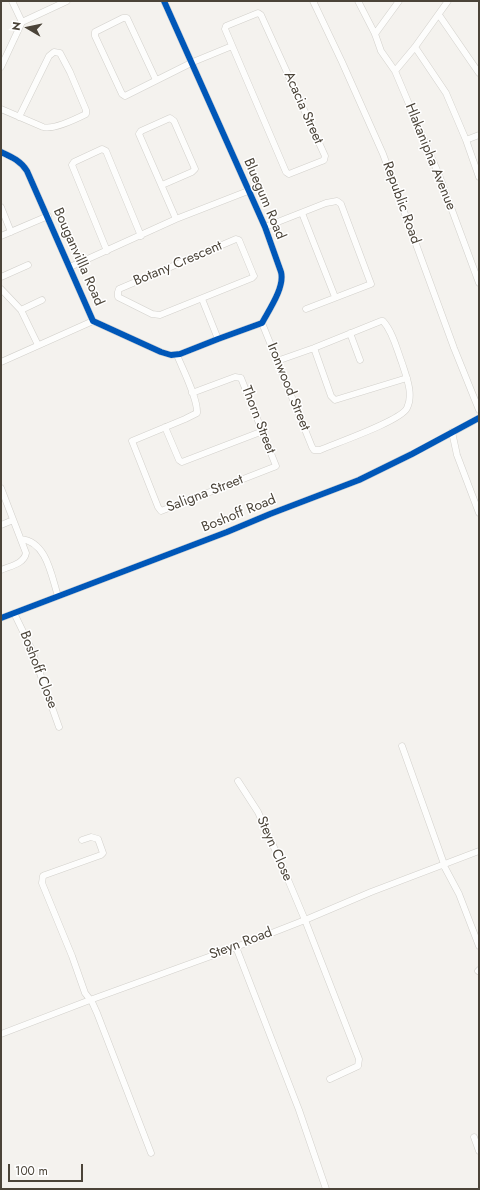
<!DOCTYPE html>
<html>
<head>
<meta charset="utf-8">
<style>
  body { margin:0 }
  #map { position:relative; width:480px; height:1190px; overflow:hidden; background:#f4f2ee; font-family:Jost,sans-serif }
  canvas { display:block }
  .frame { position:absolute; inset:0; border:2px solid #4b4439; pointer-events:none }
  .north { position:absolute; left:8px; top:8px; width:40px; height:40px; -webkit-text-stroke:3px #fff; paint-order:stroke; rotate:279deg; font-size:11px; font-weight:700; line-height:16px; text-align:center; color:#4b4439 }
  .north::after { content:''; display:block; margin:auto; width:14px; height:18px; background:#4b4439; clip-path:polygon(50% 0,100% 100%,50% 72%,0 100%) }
  .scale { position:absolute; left:8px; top:1164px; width:75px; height:18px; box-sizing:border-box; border:2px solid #4b4439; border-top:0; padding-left:5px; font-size:12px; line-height:14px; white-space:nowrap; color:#4b4439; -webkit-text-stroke:3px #fff; paint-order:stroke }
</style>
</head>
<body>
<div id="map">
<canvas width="480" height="1190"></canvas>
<div class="frame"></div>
<div class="north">N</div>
<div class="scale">100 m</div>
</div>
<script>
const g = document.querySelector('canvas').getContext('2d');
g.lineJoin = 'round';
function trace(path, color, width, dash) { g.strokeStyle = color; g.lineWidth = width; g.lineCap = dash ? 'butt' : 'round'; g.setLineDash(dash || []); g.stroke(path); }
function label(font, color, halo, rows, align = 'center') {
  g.font = font + ' Jost,sans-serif'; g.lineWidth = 3; g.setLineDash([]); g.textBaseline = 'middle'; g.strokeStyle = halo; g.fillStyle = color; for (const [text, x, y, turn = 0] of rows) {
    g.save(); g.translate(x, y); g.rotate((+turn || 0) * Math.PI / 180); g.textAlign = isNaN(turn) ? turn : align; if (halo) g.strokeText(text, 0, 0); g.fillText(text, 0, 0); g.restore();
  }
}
const minor = new Path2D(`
  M12,1l10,21
  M313,1l29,61 41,92 71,194 25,62
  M358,1l17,33 6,17 14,20 44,104 40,108
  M258,13l3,2 64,141 -1,4 -2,1 -33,13 -3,-2 -61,-143 1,-3z
  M439,15l40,58
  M22,22l45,-21
  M375,34l24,-33
  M415,47l31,46 20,47 13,37
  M1,67l21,-45
  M395,71l20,-24 33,-46
  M156,80l-29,-62h-4l-28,14v4l27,58 3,2 68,-34 39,-16
  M1,109l42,18c10,3 33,-8 43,-13v-4l-16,-38 -10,-19 -6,-1 -5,4 -30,61
  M466,140l13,-5
  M1,152c11,5 20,9 26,19l66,150 68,31 10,3 9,-1 38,-15 44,-16c7,-13 23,-36 19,-51l-16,-45 -101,-226
  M162,185l30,-13 3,-3 -21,-48 -4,-3 -29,13 -2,3 37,85
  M1,207l10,25
  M302,213l33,84
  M265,227l61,-24 11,-2 4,3 30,80 -65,25
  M1,236l47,-20
  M236,239l3,1 14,34 1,2 -2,2 -92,37 -8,-1 -34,-17v-5l1,-3z
  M107,251l-35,-86 2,-3 28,-13 4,2 35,85
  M70,267l106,-48 72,-28
  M1,277l27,-12
  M1,289l20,21 17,35
  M202,299l16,40
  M21,310l21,-10
  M262,323l50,124 2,3h6c16,-7 81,-29 87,-42 7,-14 -1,-32 -5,-45 -5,-13 -9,-31 -19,-42h-2l-67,27 -37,13
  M350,333l10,27
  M314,348l17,48 4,4 72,-22
  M177,355c6,15 21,44 20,58l-12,6 -53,22 26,66 3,4 113,-44 2,-1 -35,-88 -6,-1 -43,16
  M1,362l92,-41
  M165,427l14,33 3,2 81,-31
  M452,432l5,23 22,58
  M1,488l25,65c-2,11 -16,13 -25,17
  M1,525l12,-5
  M21,539c26,3 30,36 37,57
  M14,613l17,35 28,79
  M1,618l226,-86 43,-18 89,-34 53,-26 67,-36
  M402,746l42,118
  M238,781l20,31 23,51 24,57 54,139 -1,7 -28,13
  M82,840l9,-3 7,2 5,14 -2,2 -56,20 -2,1 -1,7 30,73 13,37 7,9 5,11 54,140
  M443,864l16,30 20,52
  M236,947l63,163 27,79
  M478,971l1,-1
  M1,1034l89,-34 146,-53 69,-27 66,-28 108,-41
  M474,1137l5,14`);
trace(minor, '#d2d0cb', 7);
trace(minor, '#fdfdfc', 6);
trace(new Path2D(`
  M1,152c11,5 20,9 26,19l66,150 68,31 10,3 9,-1 38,-15 44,-16c7,-13 23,-36 19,-51l-16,-45 -101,-226
  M1,618l226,-86 43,-18 89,-34 53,-26 67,-36`), '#0057b8', 6);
label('14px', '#4b4439', '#fff', [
  ["Acacia Street",303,108,66],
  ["Hlakanipha Avenue",430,157,68],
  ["Bluegum Road",264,199,67],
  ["Republic Road",401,203,70],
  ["Bouganvillla Road",78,257,66],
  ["Botany Crescent",178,264,-23],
  ["Ironwood Street",288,387,68],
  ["Thorn Street",258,420,69],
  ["Saligna Street",205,494,-21],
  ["Boshoff Road",239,514,-22],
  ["Boshoff Close",38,670,69],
  ["Steyn Close",274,849,66],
  ["Steyn Road",241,944,-21]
]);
</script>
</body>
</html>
